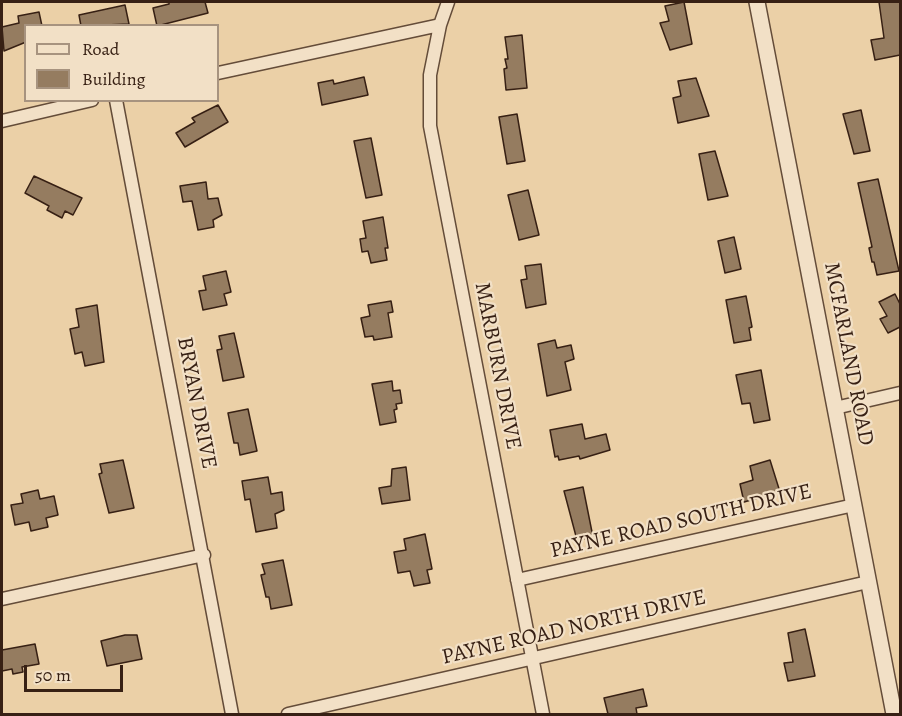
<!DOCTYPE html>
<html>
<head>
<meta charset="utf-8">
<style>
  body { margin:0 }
  #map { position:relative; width:902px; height:716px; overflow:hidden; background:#ebd0a7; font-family:Alegreya,serif }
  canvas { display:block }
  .frame { position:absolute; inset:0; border:3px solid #372014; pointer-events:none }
  .legend { position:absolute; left:24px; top:24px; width:195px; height:78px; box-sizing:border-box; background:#f2e0c6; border:2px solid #a7937f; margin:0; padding:8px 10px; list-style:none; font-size:18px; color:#372014 }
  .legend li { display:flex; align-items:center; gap:12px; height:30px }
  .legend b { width:30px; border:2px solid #a7937f }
  .scale { position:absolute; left:24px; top:665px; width:99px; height:27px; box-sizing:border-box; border:3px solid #372014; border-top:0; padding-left:8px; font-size:18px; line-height:21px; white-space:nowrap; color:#372014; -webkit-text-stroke:4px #f2e0c6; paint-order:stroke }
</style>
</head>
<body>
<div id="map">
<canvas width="902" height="716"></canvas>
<div class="frame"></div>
<ul class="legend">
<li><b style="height:8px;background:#f2e0c6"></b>Road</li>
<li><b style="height:16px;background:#957c60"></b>Building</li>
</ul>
<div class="scale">50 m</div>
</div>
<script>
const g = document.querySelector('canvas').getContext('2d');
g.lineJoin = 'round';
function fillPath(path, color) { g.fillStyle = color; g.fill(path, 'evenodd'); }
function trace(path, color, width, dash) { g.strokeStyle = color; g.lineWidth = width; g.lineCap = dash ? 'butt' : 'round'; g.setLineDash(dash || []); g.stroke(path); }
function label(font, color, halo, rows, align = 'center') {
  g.font = font + ' Alegreya,serif'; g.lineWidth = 4.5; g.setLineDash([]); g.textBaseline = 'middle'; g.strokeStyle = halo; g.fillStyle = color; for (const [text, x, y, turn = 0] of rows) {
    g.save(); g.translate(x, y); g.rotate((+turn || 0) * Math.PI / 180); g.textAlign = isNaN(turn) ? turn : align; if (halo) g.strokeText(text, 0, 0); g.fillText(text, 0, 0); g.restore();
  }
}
const building = new Path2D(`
  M169,2h36l3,11 -51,13 -4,-18 16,-4z
  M684,2l8,42 -22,6 -10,-27 9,-2 -4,-15z
  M879,2h21v53l-25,5 -4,-20 13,-2z
  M125,5l4,19 -48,2 -2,-11z
  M39,12l3,14h-16v16l-22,9 -2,-24 17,-4 -1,-7z
  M522,35l5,53 -21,2 -2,-21 3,-1 -2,-9h3l-3,-22z
  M364,77l4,18 -46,10 -4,-22 15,-3 1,4z
  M696,78l13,38 -31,7 -5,-25 8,-2 -3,-15z
  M218,105l10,17 -43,25 -9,-14 19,-11 -3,-4z
  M861,110l9,41 -16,3 -11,-40z
  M517,114l8,47 -18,3 -8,-47z
  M371,138l11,57 -16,3 -12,-57z
  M715,151l13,45 -20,4 -9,-46z
  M34,176l48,22 -9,17 -8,-4 -3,7 -15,-8 2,-4 -24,-13z
  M878,179l21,92 -22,4 -3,-13h-2l-3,-14 3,-1 -14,-64z
  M206,182l2,17 10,-1 4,17 -9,5 1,7 -16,3 -6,-29 -9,1 -3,-16z
  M528,190l11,45 -20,5 -11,-45z
  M383,217l5,31h-3l2,12 -16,3 -3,-12 -6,1 -2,-13 6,-1 -3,-17z
  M734,237l7,32 -16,4 -7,-32z
  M541,264l5,40 -20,4 -5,-28 6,-1 -2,-13z
  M226,271l5,21 -7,2 3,11 -24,5 -4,-19 7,-1 -3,-14z
  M895,294l5,10v23l-12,6 -8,-14 7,-3 -8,-14z
  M746,296l6,31 -3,1 2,12 -17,3 -8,-43z
  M391,301l2,11 -5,1 4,24 -18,3 -1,-4 -8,1 -4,-19 9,-2 -2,-11z
  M97,305l7,57 -19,4 -3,-14 -7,2 -5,-25 9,-2 -3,-18z
  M234,333l10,44 -21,4 -6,-31 5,-1 -3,-13z
  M555,340l2,8 14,-3 3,14 -9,3 6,28 -24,6 -9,-52z
  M761,370l9,50 -16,3 -4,-20 -8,1 -6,-29z
  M392,381l1,10 7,-1 2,13 -6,1 1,5 -3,1 2,12 -16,3 -8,-41z
  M248,409l9,42 -17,4 -2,-12h-4l-6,-30z
  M582,424l3,15 21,-5 4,16 -30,9 -1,-3 -20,4 -1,-4 -3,1 -5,-27z
  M123,460l11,48 -25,5 -10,-39 3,-1 -2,-9z
  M770,460l10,32 -36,10 -4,-18 13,-4 -3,-14z
  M406,467l4,33 -28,4 -3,-16 12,-2 1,-17z
  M268,477l3,17 11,-2 2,18 -9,4 2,14 -21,4 -6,-33 -5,1 -3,-19z
  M583,487l10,50 -16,3 -13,-49z
  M38,490l2,9 14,-3 4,19 -12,3 2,9 -17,4 -2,-9 -14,3 -4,-20 12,-2 -2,-9z
  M425,534l7,35 -5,1 3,13 -16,3 -4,-15 -12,2 -4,-21 12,-2 -2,-11z
  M283,560l9,45 -21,4 -2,-12h-3l-5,-22 4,-1 -3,-10z
  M805,629l10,47 -27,5 -4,-18 9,-1 -5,-29z
  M125,635h12l5,24 -35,7 -6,-25z
  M35,644l4,20 -17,3 1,5 -10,2 -1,-5 -10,2v-21z
  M643,689l4,17 -11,2 1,6h-29l-4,-16z`);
fillPath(building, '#957c60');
trace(building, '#372014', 1.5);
const minor = new Path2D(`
  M440,25l-10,50v51l113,588
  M218,73l222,-48 8,-23
  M116,100l116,614
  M2,121l90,-21
  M835,408l65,-15
  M517,580l337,-75
  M2,599l202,-44
  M288,714l580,-132`);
const tertiary = new Path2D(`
  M757,2l137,712`);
trace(minor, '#644c39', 15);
trace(tertiary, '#644c39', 18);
trace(minor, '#f2e0c6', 12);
trace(tertiary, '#f2e0c6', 15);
label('22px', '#372014', '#f2e0c6', [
  ["MCFARLAND ROAD",848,354,79],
  ["MARBURN DRIVE",497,366,79],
  ["BRYAN DRIVE",196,403,79],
  ["PAYNE ROAD SOUTH DRIVE",681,522,-13],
  ["PAYNE ROAD NORTH DRIVE",574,628,-13]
]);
</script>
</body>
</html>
